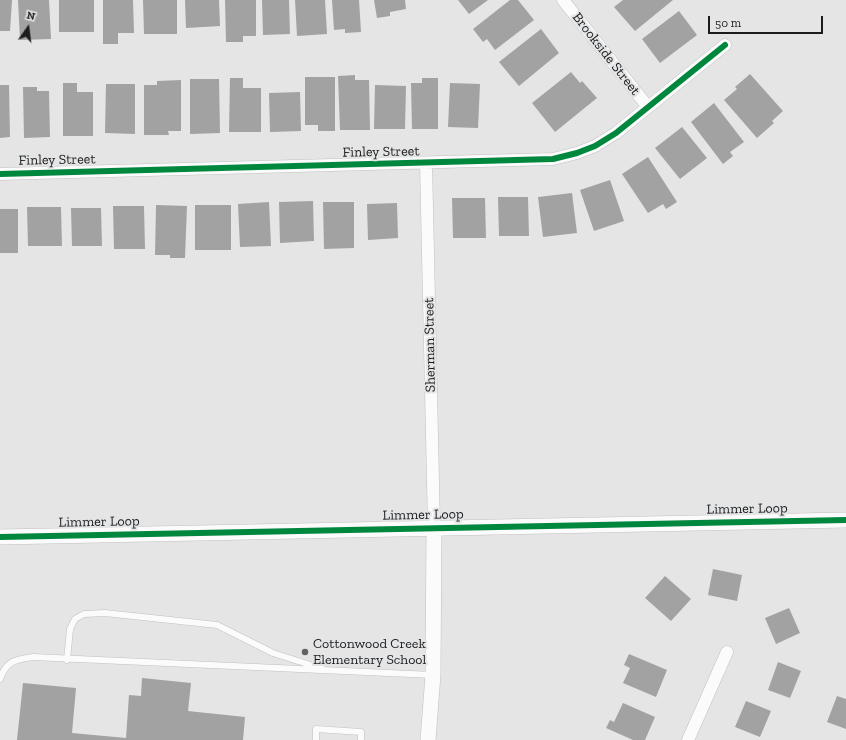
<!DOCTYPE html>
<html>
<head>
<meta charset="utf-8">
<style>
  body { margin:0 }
  #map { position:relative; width:846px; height:740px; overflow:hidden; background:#e5e5e5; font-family:"Zilla Slab",serif }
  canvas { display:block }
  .north { position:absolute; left:8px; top:8px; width:40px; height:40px; -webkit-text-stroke:3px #e4e5e6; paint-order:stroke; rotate:14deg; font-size:11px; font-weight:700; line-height:16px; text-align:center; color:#1c1c1d }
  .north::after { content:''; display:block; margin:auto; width:14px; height:18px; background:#1c1c1d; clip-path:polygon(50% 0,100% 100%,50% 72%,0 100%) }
  .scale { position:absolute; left:708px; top:16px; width:115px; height:18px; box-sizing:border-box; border:2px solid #1c1c1d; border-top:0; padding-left:5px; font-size:12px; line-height:14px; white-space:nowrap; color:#1c1c1d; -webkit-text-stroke:3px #e4e5e6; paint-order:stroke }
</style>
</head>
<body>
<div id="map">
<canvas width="846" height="740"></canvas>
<div class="north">N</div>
<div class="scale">50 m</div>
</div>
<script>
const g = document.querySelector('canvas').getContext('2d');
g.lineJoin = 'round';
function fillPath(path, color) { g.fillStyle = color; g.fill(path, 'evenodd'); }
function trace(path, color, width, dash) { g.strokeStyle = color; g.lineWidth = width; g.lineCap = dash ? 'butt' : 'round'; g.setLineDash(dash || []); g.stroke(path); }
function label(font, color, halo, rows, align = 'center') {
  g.font = font + ' "Zilla Slab",serif'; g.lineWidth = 4; g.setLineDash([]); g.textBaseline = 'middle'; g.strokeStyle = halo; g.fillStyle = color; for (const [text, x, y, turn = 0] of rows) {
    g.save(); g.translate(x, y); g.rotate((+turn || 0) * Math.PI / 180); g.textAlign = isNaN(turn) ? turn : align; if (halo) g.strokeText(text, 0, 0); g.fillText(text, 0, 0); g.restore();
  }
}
fillPath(new Path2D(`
  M0,0h12l-2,31h-10z
  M18,0h31l2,39 -31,1z
  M59,0h35v32h-35z
  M103,0h30l1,33h-16v11h-15z
  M143,0h34v34h-33z
  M185,0h34l1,26 -34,2z
  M225,0h31v36h-13v6h-17z
  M262,0h27l1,34 -27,1z
  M295,0h30l2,34 -30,2z
  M332,0h27l2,32 -16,1v-4l-11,1z
  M374,0h31l1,9 -16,3v4l-13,2z
  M458,0h30l-19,14z
  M510,0h8l16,20 -39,30 -8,-11 -4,3 -10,-13z
  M623,0h50l-38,31 -21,-24z
  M679,11l18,24 -37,28 -18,-24z
  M541,29l18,24 -40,33 -20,-24z
  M571,72l9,11 2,-2 15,17 -42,34 -23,-29z
  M750,74l33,37 -11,10 2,2 -17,15 -33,-38 13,-11 -2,-2z
  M355,75v5h14l1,50h-30l-2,-54z
  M305,77h30v54h-17v-6h-13z
  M230,78h13v10h18v44h-32z
  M422,78h16v51h-26l-1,-46h11z
  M190,79h29l1,54 -30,1z
  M181,80v51h-13l1,4h-25v-50h13v-4z
  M63,83h14v9h16v44h-30z
  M450,83l30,1 -2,44 -30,-1z
  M106,84h29v50l-30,-1z
  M0,85h9l1,52 -10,1z
  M375,85l31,1 -1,43h-31z
  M23,87h14v4h12l1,46 -26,1z
  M300,92l1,39 -31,1 -1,-39z
  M714,103l30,39 -14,10 3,4 -10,8 -32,-42z
  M682,127l25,31 -27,21 -25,-31z
  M648,157l29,45 -11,7 -3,-5 -15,9 -26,-39z
  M610,180l14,41 -30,10 -14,-41z
  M572,193l5,40 -34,4 -5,-40z
  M498,197h30l1,39h-30z
  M452,198h33l1,40h-33z
  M313,201l1,40 -34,2 -1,-41z
  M269,202l2,44 -31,1 -2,-43z
  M323,202h31v46l-30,1z
  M397,203l1,35 -30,2 -1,-36z
  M156,205l31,1 -2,52h-15v-3h-15z
  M195,205h36v45h-36z
  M113,206h31l1,43h-31z
  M27,207h34l1,39h-34z
  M71,208h30l1,38h-30z
  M0,209h18v44h-18z
  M713,569l29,6 -5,26 -29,-6z
  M665,576l26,23 -20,22 -26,-23z
  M789,608l11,25 -24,11 -11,-26z
  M629,654l38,16 -11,27 -33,-14 7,-15 -6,-3z
  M778,662l23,9 -11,27 -22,-8z
  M142,678l49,5 -3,28 57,6 -2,23h-226l6,-57 53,5 -4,45 54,5 3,-43 12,1z
  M837,696l9,3v30l-19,-7z
  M746,701l25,10 -11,26 -25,-10z
  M623,703l32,14 -10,23h-12l-27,-12 4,-8 4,2z`), '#a2a2a2');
const service = new Path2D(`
  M67,660l3,-31 5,-10 9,-5 21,-1 112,12 56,28 50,16
  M0,679c7,-19 15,-19 33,-22l400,18
  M316,740v-11l45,3v8`);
const minor = new Path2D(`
  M563,0l85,107
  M426,163l8,364
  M0,174l553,-15 24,-6 18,-7 21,-13 109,-88
  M688,740l39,-88`);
const tertiary = new Path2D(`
  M0,537l846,-17
  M428,740l5,-65 1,-148`);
trace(service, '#c0c0c1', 7);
trace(minor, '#c0c0c1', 13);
trace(tertiary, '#c0c0c1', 16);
trace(service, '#fbfbfb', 6);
trace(minor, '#fbfbfb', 12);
trace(tertiary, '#fbfbfb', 15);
trace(new Path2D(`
  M0,174l553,-15 24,-6 18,-7 21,-13 109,-88
  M0,537l846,-17`), '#00873e', 6);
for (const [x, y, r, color] of [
  [305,652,4,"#626263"]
]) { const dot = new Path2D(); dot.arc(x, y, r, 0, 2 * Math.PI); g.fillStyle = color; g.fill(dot); trace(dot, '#e4e5e6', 1.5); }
label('14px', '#1c1c1d', '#e4e5e6', [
  ["Brookside Street",606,54,52],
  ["Finley Street",381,152,-1],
  ["Finley Street",57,160,-1],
  ["Sherman Street",430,345,-91],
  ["Limmer Loop",747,509,-1],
  ["Limmer Loop",423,515,-1],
  ["Limmer Loop",99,522,-1]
]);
label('14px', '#1c1c1d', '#e4e5e6', [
  ["Cottonwood Creek",313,644],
  ["Elementary School",313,660]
], 'left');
</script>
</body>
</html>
